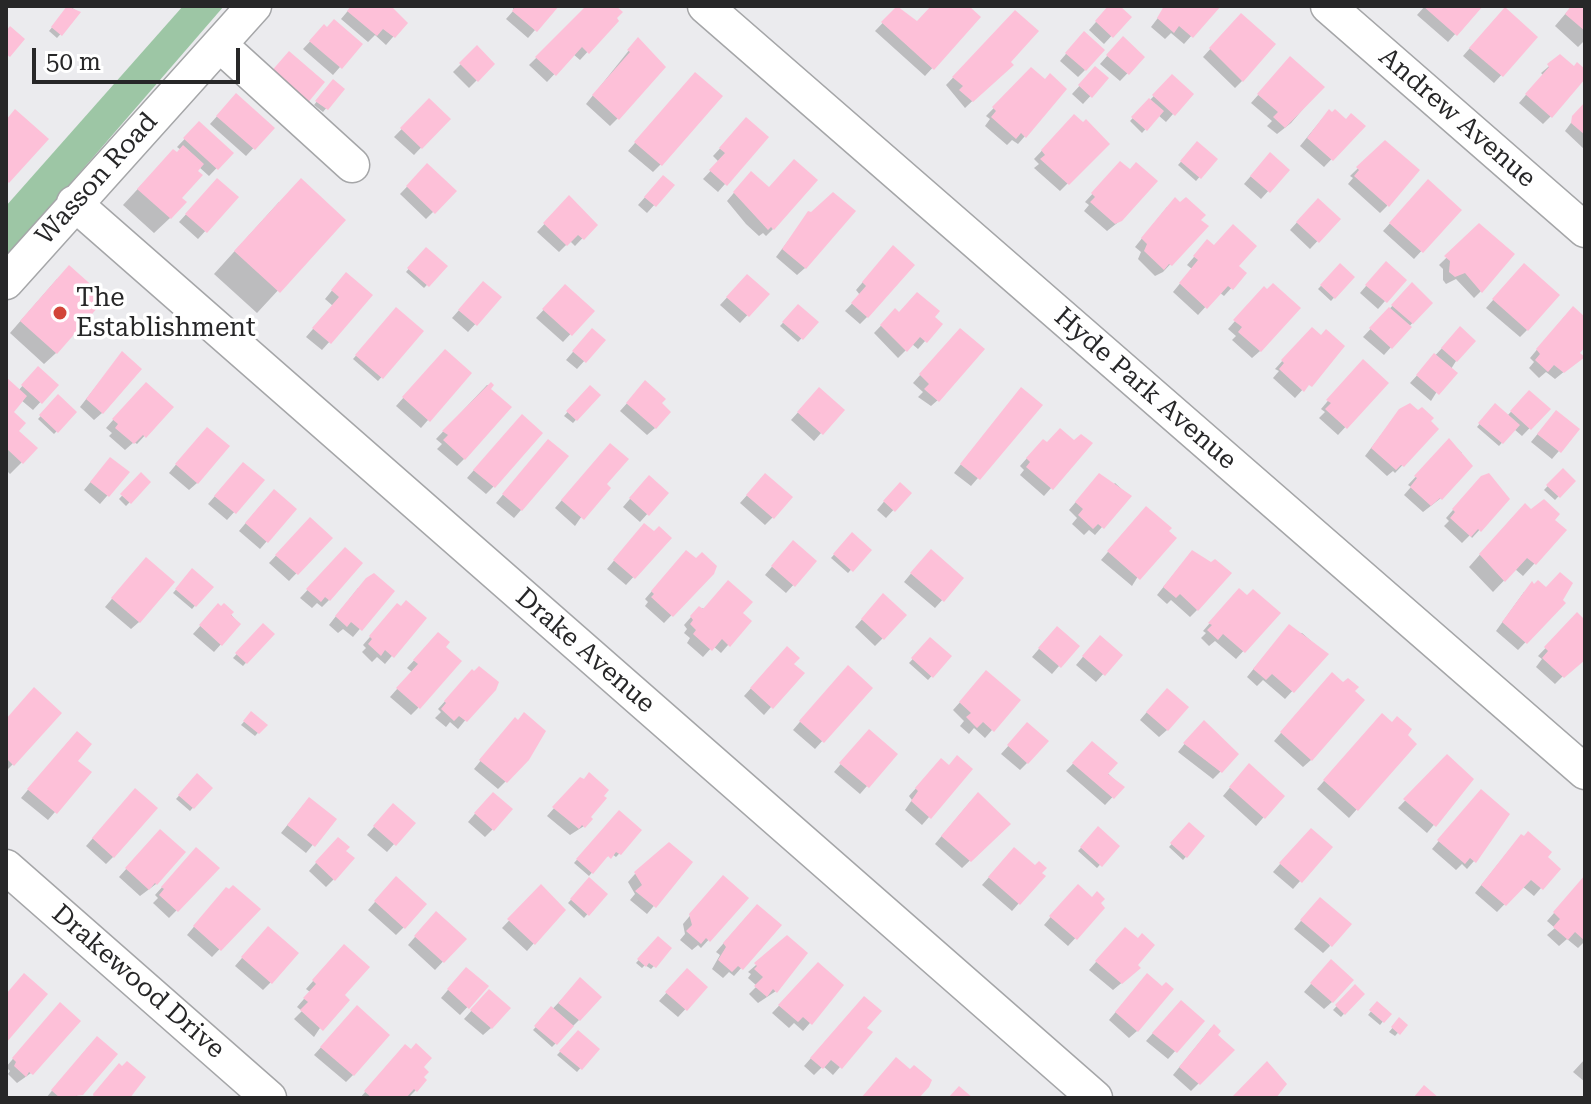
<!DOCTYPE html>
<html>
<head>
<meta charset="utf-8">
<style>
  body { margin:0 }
  #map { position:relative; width:1591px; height:1104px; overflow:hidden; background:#ebebee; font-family:"Roboto Serif",serif }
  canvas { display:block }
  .frame { position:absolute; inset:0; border:8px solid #272728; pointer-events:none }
  .scale { position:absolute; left:32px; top:48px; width:208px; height:36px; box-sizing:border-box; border:4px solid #272728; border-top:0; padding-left:10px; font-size:24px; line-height:28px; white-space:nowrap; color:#272728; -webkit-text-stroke:6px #fff; paint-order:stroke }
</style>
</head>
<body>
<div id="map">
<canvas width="1591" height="1104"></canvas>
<div class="frame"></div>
<div class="scale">50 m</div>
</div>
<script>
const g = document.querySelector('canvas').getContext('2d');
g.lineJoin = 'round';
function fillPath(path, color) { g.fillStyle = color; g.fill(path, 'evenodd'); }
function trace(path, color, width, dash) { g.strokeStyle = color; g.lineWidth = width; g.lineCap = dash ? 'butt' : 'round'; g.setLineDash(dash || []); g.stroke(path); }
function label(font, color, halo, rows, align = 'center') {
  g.font = font + ' "Roboto Serif",serif'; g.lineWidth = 7; g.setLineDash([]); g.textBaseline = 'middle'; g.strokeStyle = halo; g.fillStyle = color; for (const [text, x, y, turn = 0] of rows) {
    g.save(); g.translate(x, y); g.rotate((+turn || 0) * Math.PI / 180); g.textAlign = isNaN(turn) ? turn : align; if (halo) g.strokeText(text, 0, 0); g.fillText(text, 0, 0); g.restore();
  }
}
fillPath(new Path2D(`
  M183,6h41l-218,252v-52z`), '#9dc6a5');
fillPath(new Path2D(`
  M70,6l9,7 -22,25 -8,-7z
  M352,6h34l19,17 -19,22 -11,-10 -7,7 -27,-23z
  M512,6h44l-28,32 -22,-19 8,-9z
  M589,6h24l3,15 -36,39 -7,-6 -26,28 -18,-17z
  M933,6h33l13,11 -54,59 -50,-45 23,-24 19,17z
  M1110,6h7l12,11 -25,27 -15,-14z
  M1167,6h49l1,1 -33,37 -13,-11 -6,6 -14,-12z
  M1425,6h55l-32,36 -31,-27z
  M1572,6h13v34l-7,7 -23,-21z
  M1015,13l-7,50 2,2 -45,43 -19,-23z
  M1497,17l39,20 -42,46 -31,-27z
  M1234,23l8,58 -7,7 -32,-31z
  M317,34l43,10 -27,31 -30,-26z
  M638,39l-20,79 -8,8 -24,-22z
  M1077,41l8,29 -7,7 -18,-16z
  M1116,46l27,11 -23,24 -20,-17z
  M477,48l16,16 -24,24 -16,-16z
  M1560,57l-9,59 -8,8 -24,-21 24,-28 -2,-2z
  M1283,67l39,20 -31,36 -14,11 -10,-8 5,-5 -21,-18z
  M1095,69l11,10 -23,25 -11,-10z
  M1031,70l14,12 -20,54 -7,8 -6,-4 -5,5 -22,-19 5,-7 -4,-3z
  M1172,77l1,37 -7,8 -8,-7 -16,18 -12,-12z
  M688,82l-27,82 -8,8 -25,-21z
  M330,85l12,4 -19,23 -9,-7z
  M429,101l19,18 -34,36 -20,-18z
  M229,103l43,25 -26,28 -36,-32z
  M1585,104v46l-20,-19z
  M1322,119l41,7 -39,41 -24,-21z
  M199,124l32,29 -22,23 -10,-9 -29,51 -16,15 -31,-28 35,-38 23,-17 -4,-3z
  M1067,124l16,1 24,19 -47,47 -26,-23 5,-4 -5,-5z
  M739,128l27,9 -48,55 -15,-13 16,-17 -6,-6z
  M1385,142l2,64 -7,7 -32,-29 5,-6 -3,-2z
  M1197,144l18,15 -19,22 -18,-16z
  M1263,162l24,8 -26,29 -17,-15z
  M1120,164l1,56 -14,11 -23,-20 5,-6 -4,-3z
  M427,166l27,25 -28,28 -26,-25z
  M744,181l29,48 -7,7 -3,-3 -4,3 -13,-12 -19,-23z
  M656,185h16l-25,28 -9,-8z
  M210,188l26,9 -38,42 -19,-17z
  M1421,189l38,21 -45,49 -31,-28z
  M569,198l26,27 -20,21 -5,-5 -11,11 -22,-20z
  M279,202l64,18 -86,93 -43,-39z
  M1167,207l39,19 -43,46 -8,4 -17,-17 3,-7 -6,-5z
  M1310,208l28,11 -28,30 -20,-19z
  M809,213l-4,55 -8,7 -21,-18z
  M1479,226l2,65 -7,7 -18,-19 -10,5 -3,-4v-11l-4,-4z
  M426,249l19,17 -21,22 -18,-16z
  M1200,250l45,23 -21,23 -5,-4 -21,23 -25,-23 19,-23 -5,-4z
  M886,255l-19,62 -7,7 -15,-13 15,-16 -4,-5z
  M1340,266l12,11 -21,24 -13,-12z
  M1378,272l7,29 -7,8 -18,-16z
  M1517,273l10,57 -7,7 -34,-29z
  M747,276l20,18 -27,29 -20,-18z
  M57,279l-1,74 -12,11 -34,-31z
  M339,282l31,14 -48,54 -16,-13 27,-31 -8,-7z
  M1412,285l18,18 -46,52 -21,-18z
  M565,287l27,24 -29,31 -27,-24z
  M476,291l23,7 -31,34 -16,-14z
  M1257,296l3,55 -8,7 -20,-18 4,-4 -8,-7z
  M798,307l19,15 -19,20 -18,-16z
  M396,310l26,21 -44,50 -25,-22z
  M895,311l4,4 34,2 7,7 -22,25 -6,-5 -14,14 -24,-25z
  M1565,316l20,3v25l-8,9 5,4 -27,22 -9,-7 -7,6 -10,-10 5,-6 -4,-4z
  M1453,336l3,25 -25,40 -21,-18z
  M1304,337h17l21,9 -47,52 -22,-20 6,-7 -4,-2z
  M585,338l18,2 -26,29 -11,-9z
  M953,338l-14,61 -8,7 -13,-9 5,-5 -10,-9z
  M438,359l-10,61 -7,8 -25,-22z
  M115,362l-13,51 -8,7 -14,-13z
  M1355,369l31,14 -48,52 -19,-17 6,-6 -4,-3z
  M31,376l25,9 -23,25 -12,-10 -10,12 11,50 -12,12 -4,-4v-90l12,11z
  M487,385l4,1 -27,73 -7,7 -20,-17 5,-5 -6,-5z
  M590,387l8,8 -25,28 -9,-7z
  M638,391l17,37 -8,7 -27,-24z
  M138,392l33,15 -34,37 -3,-2 -9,8 -16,-14 3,-3 -6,-5z
  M58,397l17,15 -21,22 -16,-15z
  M812,397l9,36 -7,8 -23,-21z
  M1014,397l26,9 -69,80 -17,-13z
  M1522,400l26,9 -26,27 -8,-7 -15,17 -22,-19 18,-21 12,10z
  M1400,410l18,3 19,16 -42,44 -2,-2 -6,5 -22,-20z
  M1549,420l28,10 -25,29 -21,-17z
  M514,424l-21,63 -7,7 -19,-16z
  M199,437l-2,46 -8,7 -20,-17z
  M1449,441l13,12 -21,45 -18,14 -19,-17 7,-8 -3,-2z
  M1090,444l-46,52 -24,-21 4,-5 -4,-4 15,-17 12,-4z
  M541,449l-20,61 -7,8 -18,-15z
  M603,453l1,31 -29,42 -20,-18z
  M103,467l24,6 -27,31 -16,-14z
  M1563,470l10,11 -18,19 -11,-10z
  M236,472l26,9 -35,39 -19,-16z
  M141,475l8,7 -23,24 -7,-7z
  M758,483l15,34 -8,8 -25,-22z
  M1092,483l20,3 3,-3 14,13 -34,39 -6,-5 -5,5 -12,-11 5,-6 -8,-8z
  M642,485l24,8 -26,29 -17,-15z
  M1474,486l34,13 -36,39 -2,-3 -8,8 -18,-17 5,-5 -3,-3z
  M892,492l17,1 -23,25 -9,-8z
  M266,499l1,42 -7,8 -21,-18z
  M1531,512l21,8 12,11 -41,45 -8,-7 -22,23 -24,-25 44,-50z
  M1139,516l27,15 -34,55 -31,-26z
  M310,519l20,19 -41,43 -20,-18z
  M637,533l32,5 -43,47 -19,-16z
  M852,535l17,15 -21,23 -17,-15z
  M345,550l-16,50 -7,7 -5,-4 -5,5 -12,-10z
  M786,550l29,11 -29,32 -21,-18z
  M923,559l39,19 -27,30 -31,-26z
  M679,560l33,13 -48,50 -19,-17 3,-4 -3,-3z
  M1185,560l12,50 -7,7 -19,-17 -4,4 -10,-9z
  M139,567v55l-8,7 -26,-22z
  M192,571l19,16 -19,22 -19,-16z
  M358,588l34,3 -39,46 -10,-8 -5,4 -9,-8z
  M1524,592l39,11 -45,47 -22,-19z
  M1232,598h15l31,15 -42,46 -21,-18 -6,5 -8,-8 5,-5 -3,-2z
  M876,604l7,34 -8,8 -20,-19z
  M224,606l15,18 -25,28 -21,-18 18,-20z
  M699,608l41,5 -12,32 -7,8 -8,-7 -10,11 -16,-14 3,-5 -6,-5 3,-4 -3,-4z
  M400,609l24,9 -39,46 -8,-7 -5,5 -10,-10 4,-4 -3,-3 27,-31z
  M1577,615l8,6v33l-30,30 -19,-17 6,-8 -4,-3z
  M263,626l9,8 -29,32 -10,-8z
  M1302,633l24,21 -41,45 -22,-19 -6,6 -10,-9 35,-43z
  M1050,636l9,30 -7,8 -20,-17z
  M931,640l18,17 -21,23 -19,-17z
  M431,642l-13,66 -7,7 -21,-18 22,-25 -5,-4z
  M1093,645l27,10 -24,27 -20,-17z
  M780,656l12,8 -21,43 -7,8 -20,-19z
  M840,675l30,13 -55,61 -22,-19z
  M465,679l31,4 -38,46 -8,-7 -4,5 -11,-9 6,-6 -3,-3z
  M979,681l13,49 -7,8 -11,-10 -5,6 -9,-8 4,-5 -11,-11z
  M1325,682l18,3 -32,75 -8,7 -29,-26z
  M1159,698l8,32 -8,7 -19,-17z
  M251,714l14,11 -10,11 -14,-11z
  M6,721l7,43 -7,7z
  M1374,723l31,12 10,9 -66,74 -32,-29z
  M507,728l16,36 -25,25 -24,-20z
  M1196,730l25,41 -8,8 -35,-27z
  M1020,733l7,30 -7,7 -19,-16z
  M862,739l33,15 -35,40 -26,-22z
  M69,741l7,20 12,13 -40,46 -27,-22z
  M1085,751l37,36 -17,18 -39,-34z
  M1447,757l25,22 -45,54 -29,-25z
  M934,768l-5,49 -7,8 -17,-15 7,-10 -3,-4z
  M1242,773l40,23 -26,30 -33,-30z
  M197,776l13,12 -20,23 -14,-12z
  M573,787l11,39 -14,9 -23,-19z
  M128,798l-15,59 -7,7 -20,-18z
  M1474,799v62l-7,8 -5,-5 -6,6 -24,-21z
  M485,802l8,27 -8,8 -17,-15z
  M970,802l38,22 -46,44 -27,-24z
  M302,807l32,12 -28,34 -25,-20z
  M386,813l8,31 -7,8 -20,-17z
  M619,813l21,18 -24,26 -4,-3 -8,4 -15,18 -15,-13z
  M1189,825l14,12 -20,23 -14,-13z
  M1098,829l19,17 -20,22 -19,-17z
  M1303,838l-3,43 -7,8 -20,-17z
  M153,839l3,45 -16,12 -21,-19z
  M1514,844l32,13 -5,31 -7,8 -12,-10 -25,26 -22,-19z
  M330,847l4,32 -8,8 -17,-16z
  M189,857l29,11 -49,50 -16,-15 5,-5 -3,-3z
  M1007,857l12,46 -7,8 -30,-26z
  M690,863l-43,51 -17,-14 5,-6 -7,-12 7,-8z
  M1585,878v63l-7,7 -11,-9 -8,7 -12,-11 8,-7 -8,-7z
  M589,880l16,14 -21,24 -16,-15z
  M716,885l31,13 -46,50 -3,-3 -6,5 -12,-10 5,-6 -2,-10z
  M389,886l15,41 -8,8 -28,-25z
  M541,887l-7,56 -7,8 -25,-23z
  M1070,894l33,14 -35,38 -24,-21z
  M219,897l39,12 -46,48 -25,-22z
  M1313,907l17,39 -7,7 -29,-24z
  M749,914l30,12 -45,50 -5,-4 -6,6 -11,-9 8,-14 -4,-3z
  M429,921l35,18 -29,31 -27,-25z
  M261,936l10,46 -8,8 -28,-24z
  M1118,937l17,28 -4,10 -18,15 -24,-20z
  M658,938l12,11 -19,20 -6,-4 -3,3 -6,-5z
  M787,938l-11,53 -18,12 -9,-9 8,-8 -9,-8 3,-4 -3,-2z
  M337,954l5,41 -28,42 -20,-18 8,-8 -5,-4 13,-15 -4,-3z
  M818,965l24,21 -39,45 -9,-8 -5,5 -17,-15z
  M1324,969l8,33 -8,7 -20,-17z
  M459,977l27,10 -26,28 -19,-17z
  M680,978l26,9 -28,30 -19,-16z
  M1140,983l-3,48 -8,7 -20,-18z
  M573,987l6,33 -27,27 -19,-17z
  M1355,987l7,7 -21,23 -8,-7z
  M482,999l9,29 -8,7 -19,-16z
  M1377,1004l12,10 -9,11 -12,-10z
  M857,1006l8,22 -25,39 -7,8 -10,-9 -9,9 -10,-9z
  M1173,1010l29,11 -34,38 -22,-18z
  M53,1012l-22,61 -14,10 -9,-9 2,-3 -4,-4z
  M350,1015l3,60 -7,7 -32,-27z
  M1399,1020l6,5 -10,11 -6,-4z
  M1211,1028l21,22 -41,41 -18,-16z
  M578,1033l19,16 -20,23 -20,-17z
  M89,1046l26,8 -40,44h-29z
  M411,1051l10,16 -5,23 -8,8h-48l38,-44z
  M1585,1059v23l-12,-10z`), '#0003');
fillPath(new Path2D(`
  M67,6l14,6 -19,24 -11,-9z
  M351,6h40l17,17 -13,15 -12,-9 -6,7 -30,-25z
  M516,6h43l-22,26 -25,-21z
  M586,6h30l7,6 -6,6 2,3 -30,33 -7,-7 -26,29 -21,-19z
  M897,6l20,15 14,-15h38l12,11 -47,53 -53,-48z
  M1108,6h12l12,11 -19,21 -18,-17z
  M1164,6h57l-28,32 -14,-12 -5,7 -17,-15z
  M1423,6h60l-26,30z
  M1571,6h14v25l-20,-17z
  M1505,7l33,30 -35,40 -34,-29z
  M1015,10l24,21 -28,31 3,3 -41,37 -14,-12 4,-4 -11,-9z
  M1241,13l35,31 -33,38 -34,-34z
  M334,19l29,25 -21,25 -33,-28 15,-17 3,3z
  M10,26l15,13 -15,18 -4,-3v-23z
  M1084,31l21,19 -19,21 -21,-18z
  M1123,36l22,21 -16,18 -23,-20z
  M638,37l28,30 -47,53 -27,-25 38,-43 -3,-2z
  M477,45l18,19 -17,18 -19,-19z
  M289,51l36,31 -19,23 -37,-31z
  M1560,54l14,12 3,-4 8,7v10l-33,39 -27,-24 24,-27 -2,-3z
  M1290,56l35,31 -40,41 -12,-11 5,-5 -21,-18z
  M1095,66l14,12 -17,20 -14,-13z
  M1031,67l14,12 5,-6 17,16 -41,49 -5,-5 -5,6 -25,-22 5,-6 -4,-4z
  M695,72l28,24 -61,70 -28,-24z
  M1172,74l22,20 -19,22 -23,-21z
  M333,79l12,10 -17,21 -13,-9z
  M236,93l39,35 -20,22 -39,-34z
  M429,98l22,21 -29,30 -22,-21z
  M1149,98l15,13 -17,20 -16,-14z
  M1585,102v33l-14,-12 1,-7z
  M15,109l34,30 -40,44 -3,-3v-60z
  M1329,109l3,3 3,-3 11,10 5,-6 15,13 -33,35 -26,-23z
  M1074,114l9,8 3,-3 24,25 -41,41 -29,-26 5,-4 -4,-5z
  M746,117l23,20 -42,49 -18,-16 16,-17 -6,-5z
  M199,121l35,32 -16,17 -35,-32z
  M1385,140l35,30 -31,37 -35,-31 5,-6 -3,-3z
  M1197,141l21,18 -17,20 -21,-18z
  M183,145l21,19 -6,7 5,4 -21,23 5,4 -16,17 -34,-30 36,-40 4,3z
  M1270,152l20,18 -20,23 -20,-17z
  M794,159l24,21 -44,50 -3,-3 -3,3 -35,-38 18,-21 18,16z
  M1120,161l10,8 6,-7 22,19 -36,40 -7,3 -25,-22 5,-5 -4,-4z
  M427,163l30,28 -22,23 -29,-28z
  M663,175l12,10 -19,22 -12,-10z
  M217,178l22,19 -32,36 -22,-19z
  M301,178l45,42 -66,73 -46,-42z
  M1428,179l34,31 -39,43 -34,-30z
  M833,192l23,19 -50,58 -24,-20 26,-38 3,1z
  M569,195l29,30 -14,15 -6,-5 -11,11 -24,-23z
  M1175,197l5,5 6,-5 20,18 -5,5 8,6 -37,40 -3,-2 -5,6 -20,-19 3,-7 -6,-6z
  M1318,198l23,21 -22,24 -23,-21z
  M1479,223l36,31 -33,39 -17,-20 -10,4 -6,-5 1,-11 -6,-5z
  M1233,224l24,22 -18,20 8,7 -14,17 -5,-4 -21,23 -28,-26 19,-23 -5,-4 14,-17 7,6z
  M893,245l22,20 -47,53 -17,-15 15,-17 -4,-4z
  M426,247l22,19 -19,21 -22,-19z
  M1386,261l21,19 -20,23 -22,-18z
  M1340,263l15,14 -20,22 -15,-14z
  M1524,263l36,32 -32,36 -36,-32z
  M69,265l37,33 -49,56 -37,-33z
  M346,272l27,23 -42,49 -19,-16 27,-31 -8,-7z
  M747,274l23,20 -21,23 -23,-20z
  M483,281l19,16 -25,29 -19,-16z
  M1412,282l21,21 -20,21 -22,-19z
  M1273,283l28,25 -40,44 -23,-20 4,-5 -9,-7 31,-34 3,3z
  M565,284l30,27 -23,25 -30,-27z
  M917,292l23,19 -5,6 8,7 -16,19 -7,-6 -13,15 -27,-27 15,-17 4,4z
  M798,304l21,18 -16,18 -21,-18z
  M1573,306l12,11v30l-5,6 5,4 -21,16 -10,-8 -6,7 -13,-12 5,-6 -4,-5z
  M396,307l28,24 -41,48 -28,-24z
  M1389,307l23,20 -20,22 -23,-21z
  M1460,326l16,15 -19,21 -16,-14z
  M1312,327l9,8 5,-6 19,17 -33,41 -3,-2 -5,7 -25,-23 5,-6 -3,-3z
  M592,328l14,12 -20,23 -14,-12z
  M960,328l25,21 -46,53 -15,-13 5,-5 -10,-10z
  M445,349l27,24 -42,49 -28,-25z
  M122,351l20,18 -39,45 -17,-15z
  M1434,353l24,20 -19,22 -23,-20z
  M1363,359l26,24 -42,46 -22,-20 6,-6 -5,-3z
  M38,366l21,19 -17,19 -21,-19z
  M6,377l21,19 -13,16 12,11 -7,8 19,17 -15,16 -17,-16z
  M645,380l21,19 -4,4 9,9 -15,17 -30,-26z
  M146,382l28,25 -28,31 -3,-3 -9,9 -19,-16 3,-4 -6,-5z
  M491,382l3,3 -3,4 21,18 -47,53 -22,-20 5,-5 -6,-4z
  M590,385l11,10 -24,26 -11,-10z
  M819,387l26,23 -22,25 -26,-23z
  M1021,387l22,18 -63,75 -20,-16z
  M1529,390l22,19 -20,21 -21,-19z
  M58,394l19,18 -19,21 -19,-18z
  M1410,403l8,7 4,-3 12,11 -3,3 8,8 -35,38 -3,-2 -5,5 -25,-22 28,-39z
  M1495,403l25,22 -17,19 -25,-21z
  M1556,410l24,19 -19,24 -24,-19z
  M522,414l21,19 -48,55 -22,-18z
  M207,427l23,19 -32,38 -23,-20z
  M1060,428l14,12 7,-6 12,9 -40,47 -27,-23 4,-5 -4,-4 17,-19 4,3z
  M1449,438l24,28 -31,34 -2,-2 -9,8 -21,-19 7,-9 -3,-2z
  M548,439l21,17 -47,55 -20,-17z
  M610,443l19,16 -22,25 4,4 -27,32 -23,-20z
  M110,457l20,15 -21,25 -19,-15z
  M243,462l22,18 -29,34 -22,-18z
  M1563,468l13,13 -16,17 -14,-13z
  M141,472l10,10 -20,22 -11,-10z
  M765,473l28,24 -19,22 -28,-24z
  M1099,473l33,23 -28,33 -6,-5 -5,5 -15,-14 5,-6 -8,-7z
  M1489,473l21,26 -29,33 -3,-3 -7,8 -21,-19 5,-6 -3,-3 29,-33z
  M649,475l20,18 -20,23 -20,-18z
  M900,482l12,11 -17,19 -12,-11z
  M274,489l23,20 -29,34 -23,-20z
  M1544,499l16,15 -5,6 12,10 -31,35 -9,-7 -22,24 -26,-28 46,-51 6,6z
  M1146,506l26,22 -3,3 8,7 -37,42 -33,-29z
  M310,517l23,21 -35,37 -23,-20z
  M644,523l10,8 5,-5 13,12 -37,41 -22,-19z
  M852,532l20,18 -19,22 -20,-18z
  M793,540l24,21 -22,26 -24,-21z
  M345,547l18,16 -33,38 -5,-4 -4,5 -15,-13z
  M931,549l33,29 -20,24 -34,-29z
  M686,550l10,8 6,-6 15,14 -3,8 -41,43 -22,-20 3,-3 -3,-3z
  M1192,550l19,12 4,-3 17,14 -34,38 -18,-17 -4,4 -13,-11z
  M146,557l29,25 -35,41 -29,-25z
  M192,568l22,19 -18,20 -21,-18z
  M1560,572l13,11 -10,17 3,3 -39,41 -25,-22 30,-41 2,3 4,-4 8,7z
  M374,573l21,18 -33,40 -11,-9 -4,5 -12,-11 31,-38z
  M728,580l25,22 -10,11 9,8 -22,26 -8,-8 -10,12 -19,-17 3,-4 -6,-6 3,-4 -3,-4 9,-10 4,3z
  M1239,588l8,7 6,-6 28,24 -36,40 -22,-19 -5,6 -11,-10 5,-5 -4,-2z
  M883,593l24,22 -23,25 -23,-21z
  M406,600l21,18 -33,40 -9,-8 -4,6 -13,-12 4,-5 -3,-3 28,-33 4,3z
  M218,603l3,3 3,-3 10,9 -3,3 10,9 -19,22 -23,-21z
  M1577,612l8,8v40l-21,18 -22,-20 6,-7 -4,-4z
  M263,623l12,11 -28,30 -12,-11z
  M1289,624l40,30 -35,39 -22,-19 -6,6 -13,-11z
  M1057,626l23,20 -19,22 -23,-20z
  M438,632l12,10 -4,5 16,14 -42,48 -24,-21 22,-24 -5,-4z
  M1100,635l23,20 -18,21 -23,-20z
  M930,637l22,19 -19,22 -22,-20z
  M787,646l13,12 -6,6 11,9 -32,36 -23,-21z
  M848,665l25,23 -49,55 -25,-22z
  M479,666l20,16 -3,8 -29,32 -8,-6 -5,5 -13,-12 5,-6 -2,-2 28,-32 2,2z
  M986,670l35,30 -27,32 -11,-10 -6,6 -11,-11 5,-4 -12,-11z
  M1332,672l11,10 5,-4 11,9 -4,4 10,9 -53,61 -32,-29z
  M34,687l28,26 -48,53 -8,-8v-39z
  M1167,688l22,19 -21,24 -22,-19z
  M251,711l17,14 -9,9 -16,-13z
  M524,712l22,19 -17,29 -22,23 -28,-23 36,-43 3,3z
  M1382,713l10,9 5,-6 15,13 -4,6 9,9 -59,67 -35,-31z
  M1204,720l35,34 -17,19 -39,-30z
  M1027,722l22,19 -21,23 -21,-19z
  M869,729l29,25 -29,34 -30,-25z
  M77,731l15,13 -14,17 14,11 -35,42 -30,-25z
  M1092,741l26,22 -10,11 17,13 -11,12 -42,-36z
  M1447,754l27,25 -38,48 -33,-28z
  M957,755l16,14 -42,50 -20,-18 7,-10 -3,-3 26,-30 8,7z
  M1249,763l36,33 -20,23 -36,-32z
  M589,772l20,18 -5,6 3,2 -16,19 2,2 -8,9 -3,-3 -3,4 -27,-22 28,-30 4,2z
  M197,773l16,15 -19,21 -16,-14z
  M135,788l23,20 -44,50 -22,-20z
  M1481,789l29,25 -34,49 -6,-5 -5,6 -28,-24z
  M493,792l20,17 -19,22 -20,-18z
  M978,792l33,32 -40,38 -30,-26z
  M309,797l28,22 -22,28 -28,-22z
  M393,803l23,20 -20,23 -23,-20z
  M619,810l23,20 -21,25 -5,-3 -5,7 -3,-3 -15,18 -17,-15z
  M1189,822l16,14 -18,22 -17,-15z
  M1098,826l22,20 -18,21 -22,-20z
  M1311,828l22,19 -31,36 -23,-20z
  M160,829l26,23 -29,33 -2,-2 -6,7 -24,-22z
  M1528,831l24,21 -4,5 13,12 -18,21 -12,-10 -25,26 -25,-21 40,-51 3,2z
  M338,837l12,10 -4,4 9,7 -20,23 -20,-19z
  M669,842l24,20 -37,46 -21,-17 7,-6 -8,-13z
  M196,847l24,21 -42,44 -19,-17 5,-6 -3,-2z
  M1014,847l21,18 4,-4 8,7 -5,5 4,3 -26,29 -32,-28z
  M723,875l26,23 -39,44 -4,-4 -5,6 -15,-13 6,-6 -3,-11z
  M1585,875v66l-10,-9 -7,8 -15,-13 7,-8 -7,-7z
  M396,876l31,28 -22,25 -31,-28z
  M589,877l19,17 -19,22 -19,-17z
  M541,884l25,26 -31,35 -28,-26z
  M1078,884l14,13 5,-6 8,8 -4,4 4,5 -28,32 -28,-24z
  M233,885l28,24 -40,42 -28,-25 33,-39 3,2z
  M1320,897l32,27 -20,23 -32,-27z
  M757,904l25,21 -39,45 -5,-4 -6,6 -14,-12 8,-13 -3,-4z
  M436,911l31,28 -23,24 -30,-27z
  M268,926l31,27 -27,31 -31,-27z
  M1125,927l13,11 4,-5 13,12 -17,20 3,3 -19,16 -27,-23z
  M787,935l21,18 -31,40 -4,-4 -6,8 -13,-11 9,-9 -9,-8 3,-3 -3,-3z
  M658,936l14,12 -16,20 -7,-5 -3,4 -9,-8z
  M344,944l26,23 -25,28 5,5 -27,31 -23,-21 8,-8 -5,-4 13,-14 -4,-4z
  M1331,959l23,21 -21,23 -23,-20z
  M818,962l26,23 -32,40 -9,-8 -5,5 -20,-17z
  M466,967l23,19 -20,23 -22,-20z
  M687,968l21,19 -21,24 -22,-19z
  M24,973l24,21 -42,49v-49z
  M1147,973l15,13 4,-4 8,7 -36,43 -23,-20z
  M580,977l22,20 -22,24 -22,-18z
  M1355,984l10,10 -20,21 -10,-10z
  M489,989l22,19 -19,21 -22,-19z
  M864,996l18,15 -15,17 6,4 -31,37 -11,-9 -8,9 -13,-11z
  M1181,1000l24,21 -28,32 -25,-20z
  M1377,1001l15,13 -8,9 -15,-13z
  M60,1002l21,19 -48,54 -4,-3 -3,5 -12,-11 2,-4 -4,-4z
  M357,1005l33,30 -36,41 -34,-29z
  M551,1006l23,20 -17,19 -23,-19z
  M1399,1017l9,8 -8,10 -9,-8z
  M1214,1024l7,7 -3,4 17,15 -35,35 -21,-18z
  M578,1030l22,19 -18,21 -23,-19z
  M97,1036l21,18 -35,41 -23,3 -9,-8z
  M416,1043l16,15 -8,9 5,5 -5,5 3,3 -10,12 -3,-3 -8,9h-34l-8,-7 41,-47 6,5z
  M896,1057l14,12 4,-4 18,15 -3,7 -10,11h-58z
  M127,1061l19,16 -16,21h-36l-1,-4 26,-31 3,3z
  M1267,1061l20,23 -11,14h-45z
  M1424,1085l15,13h-26z
  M959,1086l14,12h-25z`), '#fdc0d8');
const minor = new Path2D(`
  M705,6l880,766
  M1328,6l257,224
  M220,45l132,120
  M74,203l1021,895
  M6,282l248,-276
  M6,867l263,231`);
trace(minor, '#a5a6a8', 37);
trace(minor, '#fff', 34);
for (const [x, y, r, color] of [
  [60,313,8,"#d24539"]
]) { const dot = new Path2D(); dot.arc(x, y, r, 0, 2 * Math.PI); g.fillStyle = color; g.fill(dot); trace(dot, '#fff', 3); }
label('26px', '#272728', '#fff', [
  ["Andrew Avenue",1457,118,41],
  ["Wasson Road",97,179,-48],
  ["Hyde Park Avenue",1145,389,41],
  ["Drake Avenue",585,651,41],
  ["Drakewood Drive",138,982,41]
]);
label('26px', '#272728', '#fff', [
  ["The",76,298],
  ["Establishment",76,328]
], 'left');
</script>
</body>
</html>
